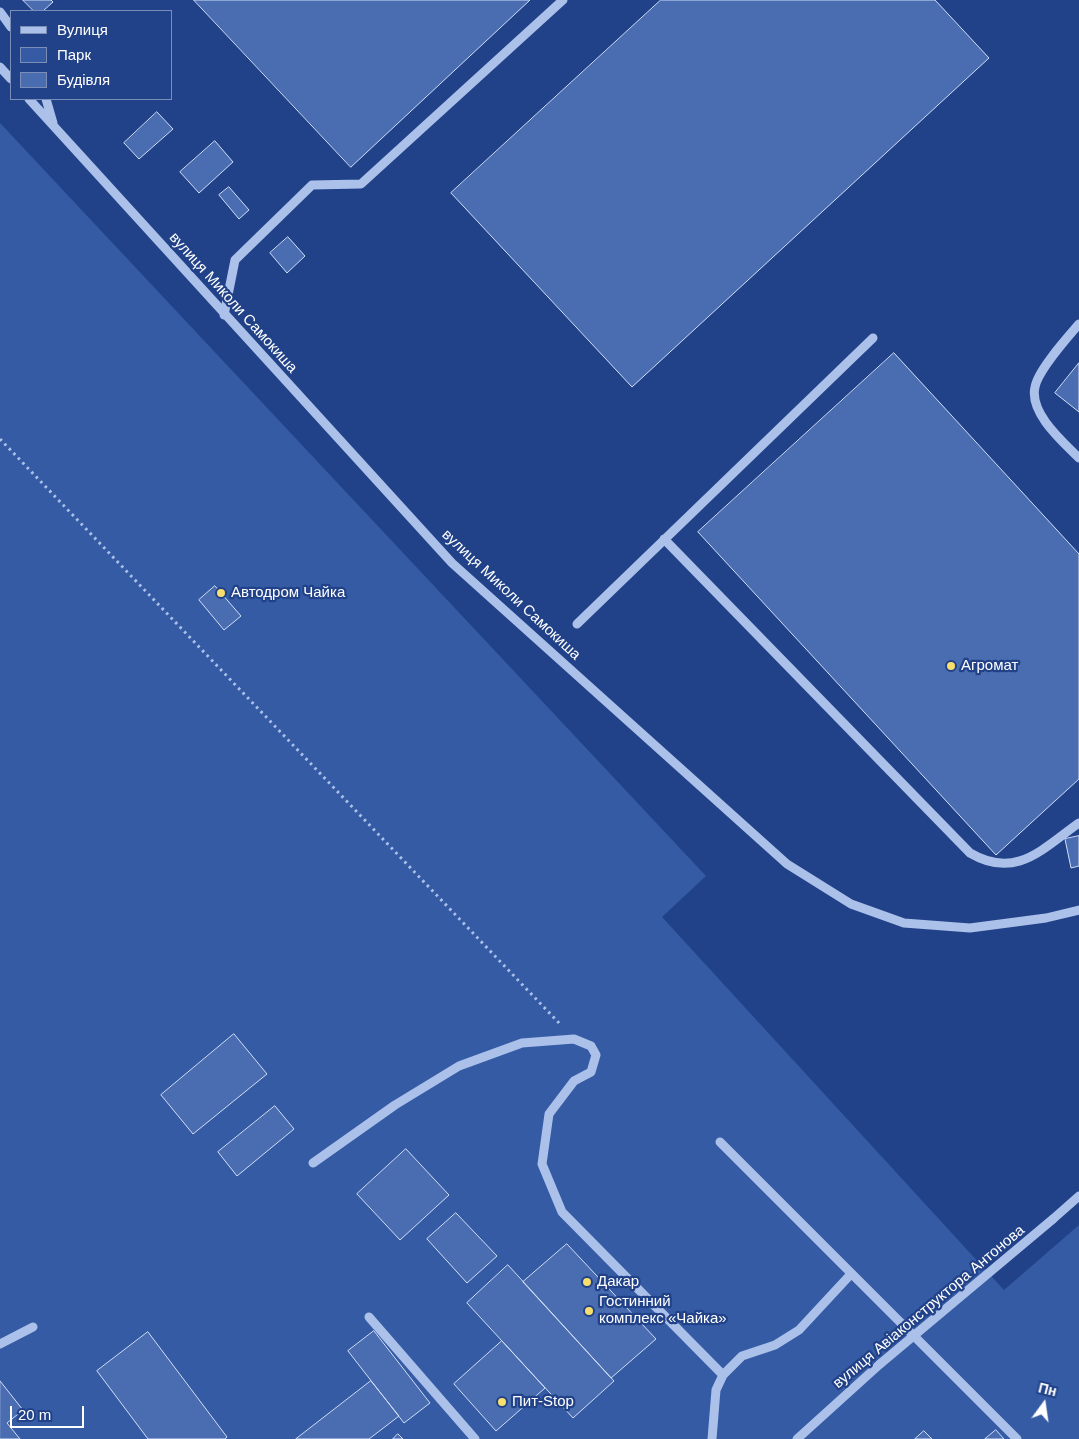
<!DOCTYPE html>
<html>
<head>
<meta charset="utf-8">
<style>
  body { margin:0 }
  #map { position:relative; width:1079px; height:1439px; overflow:hidden; background:#214288; font-family:Arial,sans-serif }
  canvas { display:block }
  .legend { position:absolute; left:10px; top:10px; width:162px; height:90px; box-sizing:border-box; background:#214288; border:1px solid #7a8eb8; margin:0; padding:6px 9px; list-style:none; font-size:15px; color:#fff }
  .legend li { display:flex; align-items:center; gap:10px; height:25px }
  .legend b { width:25px; border:1px solid #7a8eb8 }
  .north { position:absolute; left:1019px; top:1379px; width:50px; height:50px; -webkit-text-stroke:4px #214288; paint-order:stroke; rotate:14deg; font-size:14px; font-weight:700; line-height:20px; text-align:center; color:#fff }
  .north::after { content:''; display:block; margin:auto; width:18px; height:22px; background:#fff; clip-path:polygon(50% 0,100% 100%,50% 72%,0 100%) }
  .scale { position:absolute; left:10px; top:1406px; width:74px; height:22px; box-sizing:border-box; border:2px solid #fff; border-top:0; padding-left:6px; font-size:15px; line-height:18px; white-space:nowrap; color:#fff; -webkit-text-stroke:4px #214288; paint-order:stroke }
</style>
</head>
<body>
<div id="map">
<canvas width="1079" height="1439"></canvas>
<ul class="legend">
<li><b style="height:6px;background:#acc1ea"></b>Вулиця</li>
<li><b style="height:14px;background:#355ba5"></b>Парк</li>
<li><b style="height:14px;background:#4a6cb0"></b>Будівля</li>
</ul>
<div class="north">Пн</div>
<div class="scale">20 m</div>
</div>
<script>
const g = document.querySelector('canvas').getContext('2d');
g.lineJoin = 'round';
function fillPath(path, color) { g.fillStyle = color; g.fill(path, 'evenodd'); }
function trace(path, color, width, dash) { g.strokeStyle = color; g.lineWidth = width; g.lineCap = dash ? 'butt' : 'round'; g.setLineDash(dash || []); g.stroke(path); }
function label(font, color, halo, rows, align = 'center') {
  g.font = font + ' Arial,sans-serif'; g.lineWidth = 4.5; g.setLineDash([]); g.textBaseline = 'middle'; g.strokeStyle = halo; g.fillStyle = color; for (const [text, x, y, turn = 0] of rows) {
    g.save(); g.translate(x, y); g.rotate((+turn || 0) * Math.PI / 180); g.textAlign = isNaN(turn) ? turn : align; if (halo) g.strokeText(text, 0, 0); g.fillText(text, 0, 0); g.restore();
  }
}
fillPath(new Path2D(`
  M0,123l706,753 -44,41 342,373 75,-65v214h-1079z`), '#355ba5');
const building = new Path2D(`
  M23,0h28l2,2 -10,9h-9z
  M194,0h336l-179,167z
  M661,0h274l54,58 -357,329 -181,-194z
  M157,112l16,17 -34,30 -15,-16z
  M215,141l18,21 -34,31 -19,-21z
  M229,187l20,23 -10,9 -20,-24z
  M288,237l17,19 -18,17 -17,-20z
  M894,353l185,201v225l-83,76 -298,-323z
  M1079,363v49l-24,-19z
  M215,586l26,30 -17,14 -25,-30z
  M1079,836v30l-8,2 -6,-29z
  M234,1034l33,40 -74,60 -32,-39z
  M275,1106l19,23 -57,47 -19,-24z
  M406,1149l43,46 -49,45 -43,-46z
  M456,1213l41,43 -30,27 -40,-44z
  M567,1244l89,95 -45,39 -88,-96z
  M508,1265l106,116 -41,37 -106,-115z
  M374,1331l56,72 -26,20 -56,-72z
  M148,1332l79,105 -2,2h-77l-51,-68z
  M502,1341l43,47 -49,43 -42,-47z
  M0,1381l23,29 -16,13 13,16h-20z
  M371,1381l28,35 -30,23h-73z
  M996,1430l8,9h-19z
  M924,1431l8,8h-17z
  M398,1434l5,5h-10z`);
fillPath(building, '#4a6cb0');
trace(building, '#d0def7', 1);
trace(new Path2D(`
  M0,439l560,585`), '#acc1ea', 3, [2.5, 4]);
trace(new Path2D(`
  M0,12l11,15
  M0,67l11,12
  M29,99l423,464 335,301 64,40 53,19 66,5 76,-10 33,-8
  M46,99l7,24
  M224,315l11,-55 77,-75 49,-1 202,-184
  M1079,324c-12,14 -41,46 -44,63 -6,26 28,55 44,71
  M664,539l306,314c46,27 72,-4 109,-30
  M577,624l296,-286
  M720,1142l297,297
  M313,1163l82,-58 64,-39 63,-23 52,-4 17,7 5,9 -5,17 -17,9 -25,33 -7,50 20,48 161,163
  M1053,1219l26,-23
  M369,1317l106,122
  M0,1344l33,-17
  M712,1439l4,-49 7,-15 19,-19 33,-11 24,-15 52,-56
  M797,1439l83,-75`), '#acc1ea', 9);
trace(new Path2D(`
  M880,1364l173,-145`), '#acc1ea', 9);
for (const [x, y, r, color] of [
  [221,593,5,"#f7de6d"],
  [951,666,5,"#f7de6d"],
  [587,1282,5,"#f7de6d"],
  [589,1311,5,"#f7de6d"],
  [502,1402,5,"#f7de6d"]
]) { const dot = new Path2D(); dot.arc(x, y, r, 0, 2 * Math.PI); g.fillStyle = color; g.fill(dot); trace(dot, '#214288', 2); }
label('15px', '#fff', '#214288', [
  ["вулиця Миколи Самокиша",233,303,48],
  ["вулиця Миколи Самокиша",511,595,43],
  ["вулиця Авіаконструктора Антонова",929,1307,-40]
]);
label('15px', '#fff', '#214288', [
  ["Автодром Чайка",231,593],
  ["Агромат",961,666],
  ["Дакар",597,1282],
  ["Гостинний",599,1302],
  ["комплекс «Чайка»",599,1319],
  ["Пит-Stop",512,1402]
], 'left');
</script>
</body>
</html>
